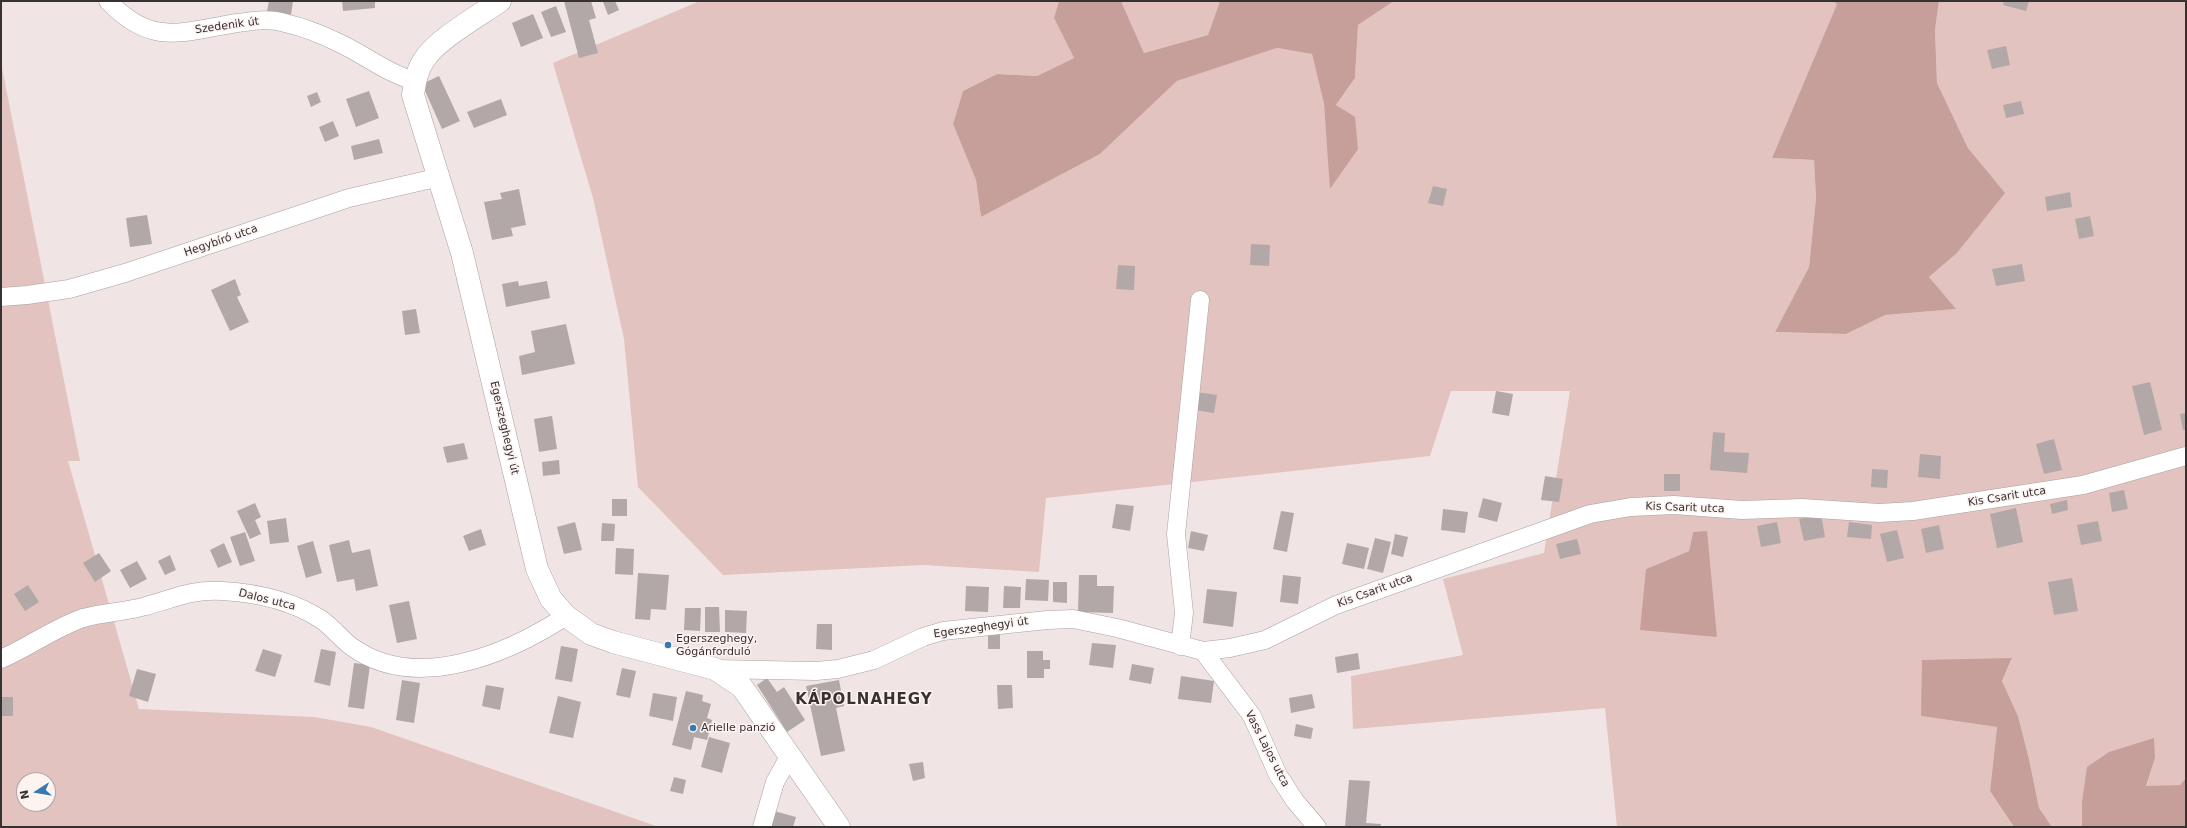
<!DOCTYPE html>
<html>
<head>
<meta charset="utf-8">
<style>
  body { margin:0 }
  #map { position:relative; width:2187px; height:828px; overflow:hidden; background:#f0e5e4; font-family:"DejaVu Sans",sans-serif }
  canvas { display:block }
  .frame { position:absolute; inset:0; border:2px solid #363231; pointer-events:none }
  .north { position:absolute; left:16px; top:772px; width:40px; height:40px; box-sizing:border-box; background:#fdf3f1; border:1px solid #ada6a4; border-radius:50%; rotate:258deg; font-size:11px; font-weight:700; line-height:16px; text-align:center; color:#363231 }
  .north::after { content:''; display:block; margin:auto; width:14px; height:18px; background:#367ab0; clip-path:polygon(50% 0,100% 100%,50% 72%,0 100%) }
</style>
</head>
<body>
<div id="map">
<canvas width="2187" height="828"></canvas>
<div class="frame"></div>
<div class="north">N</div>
</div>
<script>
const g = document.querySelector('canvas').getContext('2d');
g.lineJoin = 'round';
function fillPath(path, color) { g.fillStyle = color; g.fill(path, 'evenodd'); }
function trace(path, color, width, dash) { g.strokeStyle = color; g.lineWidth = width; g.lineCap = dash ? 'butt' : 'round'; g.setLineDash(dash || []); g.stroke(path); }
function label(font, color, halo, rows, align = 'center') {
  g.font = font + ' "DejaVu Sans",sans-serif'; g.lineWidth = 3; g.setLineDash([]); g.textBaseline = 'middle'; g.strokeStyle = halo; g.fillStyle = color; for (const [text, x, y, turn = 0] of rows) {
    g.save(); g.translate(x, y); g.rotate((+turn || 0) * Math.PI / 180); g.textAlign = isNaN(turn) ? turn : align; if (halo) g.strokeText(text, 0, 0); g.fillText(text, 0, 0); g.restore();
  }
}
fillPath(new Path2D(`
  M700,1h359l-5,17 20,40 -37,18 -40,-2 -34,17 -10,33 23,56 5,37 119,-63 77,-73 100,-33 35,6 12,50 7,84 5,-83 19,-27 3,-53 36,-24h438l5,3 -65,154 42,2 2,38 -7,69 -34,65 71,2 38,-19 71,-6 -26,-32 28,-24 47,-60 -36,-45 -31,-65 -2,-53 4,-29h247v777l-6,7 -34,2 9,-29 -73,44v25h-30l-13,-19 -10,-49 -11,-43 -16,-35 10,-22 -90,57 75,11 -7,64 24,36h-397l-12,-119 -252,21 -2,-53 112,-21 -20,-76 101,-26 26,-162h-119l-21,65 -384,42 -7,74 -116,-7 -200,10 -85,-88 -14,-148 -31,-141 -40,-135zM1693,532l24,105 -71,-68 43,-18z
  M1121,1h99l-12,34 -64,18z
  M1,63l79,398h-12l71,248 175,8 57,10 288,100h-658zM24,780h24v24h-24z`), '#e2c3c0');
fillPath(new Path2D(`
  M1059,1h62l23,52 64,-18 12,-34h174l-36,24 -3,53 -19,27 19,12 3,32 -28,40 -6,-85 -12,-50 -35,-6 -100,33 -77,73 -119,63 -5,-37 -23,-56 10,-33 34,-17 40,2 37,-18 -20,-40z
  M1832,1h107l-4,29 2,53 31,65 37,45 -48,60 -28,24 27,32 -71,6 -39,19 -71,-2 34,-65 7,-69 -2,-38 -42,-2 65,-154z
  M1707,531l10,106 -77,-7 6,-61 43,-18 4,-19z
  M2012,658l-10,23 16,35 11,43 10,49 13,19h-38l-24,-36 7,-64 -76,-11 1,-56z
  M2154,738l1,20 -9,28 34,-1 6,-7v49h-104v-25l5,-35 22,-15z`), '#c69f9b');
fillPath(new Path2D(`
  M269,1h24l-2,14 -24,-4z
  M342,1h33v7l-32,3z
  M564,1h27l5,17 -7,2 9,33 -19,5z
  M606,1h9l4,9 -11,5 -5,-13z
  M2004,1h25l-3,10 -23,-6z
  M556,6l10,26 -15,5 -10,-25z
  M533,14l10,24 -22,9 -9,-24z
  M2006,46l4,19 -18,4 -5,-19z
  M439,76l21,45 -18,8 -20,-45z
  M369,91l10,27 -23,9 -10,-28z
  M317,92l4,10 -10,5 -4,-11z
  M501,99l6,16 -33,13 -7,-16z
  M2021,101l3,13 -18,4 -3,-13z
  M333,121l6,15 -14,6 -6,-15z
  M379,139l4,14 -29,7 -3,-14z
  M1433,186l14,3 -4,17 -15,-3z
  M519,189l7,36 -15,3 2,8 -21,4 -8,-38 18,-3 -2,-6z
  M2070,192l2,15 -25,4 -2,-14z
  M147,215l5,29 -22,3 -4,-29z
  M2090,216l4,20 -15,3 -4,-20z
  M1251,244l19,1 -1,21 -19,-1z
  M2022,264l3,17 -29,5 -4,-17z
  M1118,265l17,1 -1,24 -18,-1z
  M235,279l6,16 -4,2 12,25 -19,9 -19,-41z
  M518,281l1,5 28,-5 3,17 -44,9 -4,-23z
  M416,309l4,24 -15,2 -3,-24z
  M566,324l9,40 -53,11 -3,-19 16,-4 -4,-21z
  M2150,382l12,48 -18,5 -12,-49z
  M1496,391l17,3 -4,22 -17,-3z
  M1196,392l21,3 -3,18 -20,-3z
  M2186,413v17h-3l-3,-16z
  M552,416l5,33 -18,3 -5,-33z
  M1713,432l12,1 -1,19 25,1 -2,20 -37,-3z
  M2054,439l8,31 -18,4 -8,-30z
  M464,443l4,16 -21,4 -4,-16z
  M1920,454l21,2 -1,23 -22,-2z
  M559,460l1,14 -17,2 -1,-14z
  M1872,469l16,1 -1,18 -16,-1z
  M1664,474h16v17h-16z
  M1545,476l18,3 -4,23 -18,-2z
  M2124,490l4,19 -16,3 -3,-19z
  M1483,498l19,5 -5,19 -19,-5z
  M612,499h15v17h-15z
  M2067,500l1,10 -16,4 -2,-10z
  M255,503l6,14 -6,3 6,14 -11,5 -13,-28z
  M1116,504l18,2 -4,25 -18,-3z
  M2016,508l7,34 -26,6 -7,-34z
  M1443,509l25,3 -3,21 -24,-3z
  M1281,511l13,2 -7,39 -14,-3z
  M1821,514l4,23 -21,4 -5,-22z
  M286,518l3,24 -19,2 -3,-23z
  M2098,521l4,20 -21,4 -4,-20z
  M575,522l7,28 -18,4 -7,-27z
  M1777,522l4,21 -20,4 -4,-21z
  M1849,522l23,3 -1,14 -24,-2z
  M602,523l13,1 -1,17h-13z
  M1939,525l5,24 -18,4 -5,-24z
  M481,529l5,16 -17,6 -6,-15z
  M1897,530l7,28 -17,4 -7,-28z
  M1191,531l17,4 -4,16 -16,-3z
  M245,532l10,29 -15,5 -10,-29z
  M1395,534l13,3 -5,20 -12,-3z
  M1375,538l16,4 -8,31 -16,-4z
  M1577,539l4,15 -21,5 -4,-15z
  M349,540l3,13 18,-4 8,37 -22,5 -2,-12 -17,3 -8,-37z
  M313,541l9,32 -16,5 -9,-32z
  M224,543l8,19 -14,6 -8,-18z
  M1347,543l22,5 -5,21 -22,-5z
  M616,548l18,1 -1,26 -18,-1z
  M99,553l12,18 -16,11 -12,-19z
  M170,555l6,15 -11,5 -7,-14z
  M137,561l10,18 -17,9 -10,-18z
  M638,573l31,2 -3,35 -15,-1 -1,11 -15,-1z
  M1079,575h18v11h17l-1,27 -35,-1z
  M1283,575l18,2 -3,27 -18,-2z
  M2072,578l6,33 -24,4 -6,-33z
  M1026,579l23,1 -1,21 -23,-1z
  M1053,582h14v21l-14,-1z
  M28,585l11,17 -14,9 -11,-17z
  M966,586l23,1 -1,25 -23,-1z
  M1004,586l17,1 -1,21h-17z
  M1207,589l30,3 -4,35 -30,-4z
  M409,601l8,38 -20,4 -8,-38z
  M705,607h14l1,25h-15z
  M685,608h16l-1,23 -16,-1z
  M725,610l22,1 -1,22 -21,-1z
  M817,624h15v26l-16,-1z
  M988,632h12v17h-12z
  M1092,643l24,2 -3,23 -24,-3z
  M561,646l17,3 -6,33 -17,-3z
  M263,649l19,6 -7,22 -20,-6z
  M321,649l15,3 -6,34 -16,-4z
  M1027,651h16v9h7v9h-6v9h-17z
  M1358,653l2,16 -23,4 -2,-16z
  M354,663l16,2 -6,44 -16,-2z
  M1132,664l22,4 -3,16 -22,-4z
  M622,668l14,3 -6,27 -14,-3z
  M137,669l19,5 -8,28 -19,-6z
  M1181,676l33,5 -3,22 -33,-4z
  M767,678l10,14 7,-5 21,33 -18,12 -30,-47z
  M402,680l18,3 -6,40 -18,-3z
  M839,680l5,26 -8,2 9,43 -24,5 -15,-70z
  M486,685l18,3 -4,22 -18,-4z
  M997,685h15l1,23 -15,1z
  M686,691l17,4 -1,6 9,3 -4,14 5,2 -5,20 -13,-3 -3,13 -19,-5z
  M653,693l24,4 -4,24 -24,-5z
  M1312,694l3,14 -24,5 -2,-15z
  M558,696l23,6 -8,36 -24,-5z
  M1,697h12v19h-12z
  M1296,724l17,4 -2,11 -17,-3z
  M709,737l21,6 -8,30 -21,-6z
  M923,762l2,16 -12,3 -4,-17z
  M674,777l12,3 -3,14 -13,-3z
  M1349,780l21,1 -4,42 15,1 -1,3h-35z
  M774,811l22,6 -3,10h-23z`), '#b2a8a7');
const street = new Path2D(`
  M108,1c44,46 73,31 129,22 16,-2 32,-5 48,0 17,4 36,11 52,19 27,12 49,31 78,39
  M1,297l26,-2 42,-6 56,-16 224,-75 91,-21
  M1180,646l4,-33 -8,-79 24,-234
  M1203,651l49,65 26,59 17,26 22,26
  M1,659c28,-12 53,-31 82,-41 21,-6 43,-6 63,-12 29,-8 46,-17 77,-15 34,2 70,10 99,29 11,8 19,19 30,27 64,46 156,7 214,-31
  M715,669l101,2 22,-2 36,-9 49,-23 20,-6 104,-11 26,-1 44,9 86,23 27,-3 35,-8 71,-35 254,-91 41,-7 43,-2 68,5 60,-2 77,5 34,-2 170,-26 103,-29
  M762,827l13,-45 14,-25`);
const secondary = new Path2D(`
  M500,1c-21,15 -63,38 -76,59 -7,10 -9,22 -11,35l49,158 75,316 14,30 15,17 25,18 22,8 102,27 27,18 97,140`);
trace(street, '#aaa09f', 19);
trace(secondary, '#aaa09f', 23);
trace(street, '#fff', 18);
trace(secondary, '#fff', 22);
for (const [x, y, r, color] of [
  [668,645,4,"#367ab0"],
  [693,728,4,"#367ab0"]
]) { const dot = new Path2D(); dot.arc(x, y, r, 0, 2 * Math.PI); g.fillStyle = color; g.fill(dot); trace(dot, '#fdf3f1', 1.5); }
label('11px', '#363231', '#fdf3f1', [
  ["Szedenik út",227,26,-8],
  ["Hegybíró utca",221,241,-19],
  ["Egerszeghegyi út",504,428,77],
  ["Kis Csarit utca",2007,497,-9],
  ["Kis Csarit utca",1685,508,2],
  ["Kis Csarit utca",1375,591,-20],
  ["Dalos utca",267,600,14],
  ["Egerszeghegyi út",981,628,-8],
  ["Vass Lajos utca",1267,749,63]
]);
label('11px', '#363231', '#fdf3f1', [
  ["Egerszeghegy,",676,639],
  ["Gógánforduló",676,652],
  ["Arielle panzió",701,728]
], 'left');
g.letterSpacing = '1px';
label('bold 15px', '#363231', '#fdf3f1', [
  ["KÁPOLNAHEGY",864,700]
]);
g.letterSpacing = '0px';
</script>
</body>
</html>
